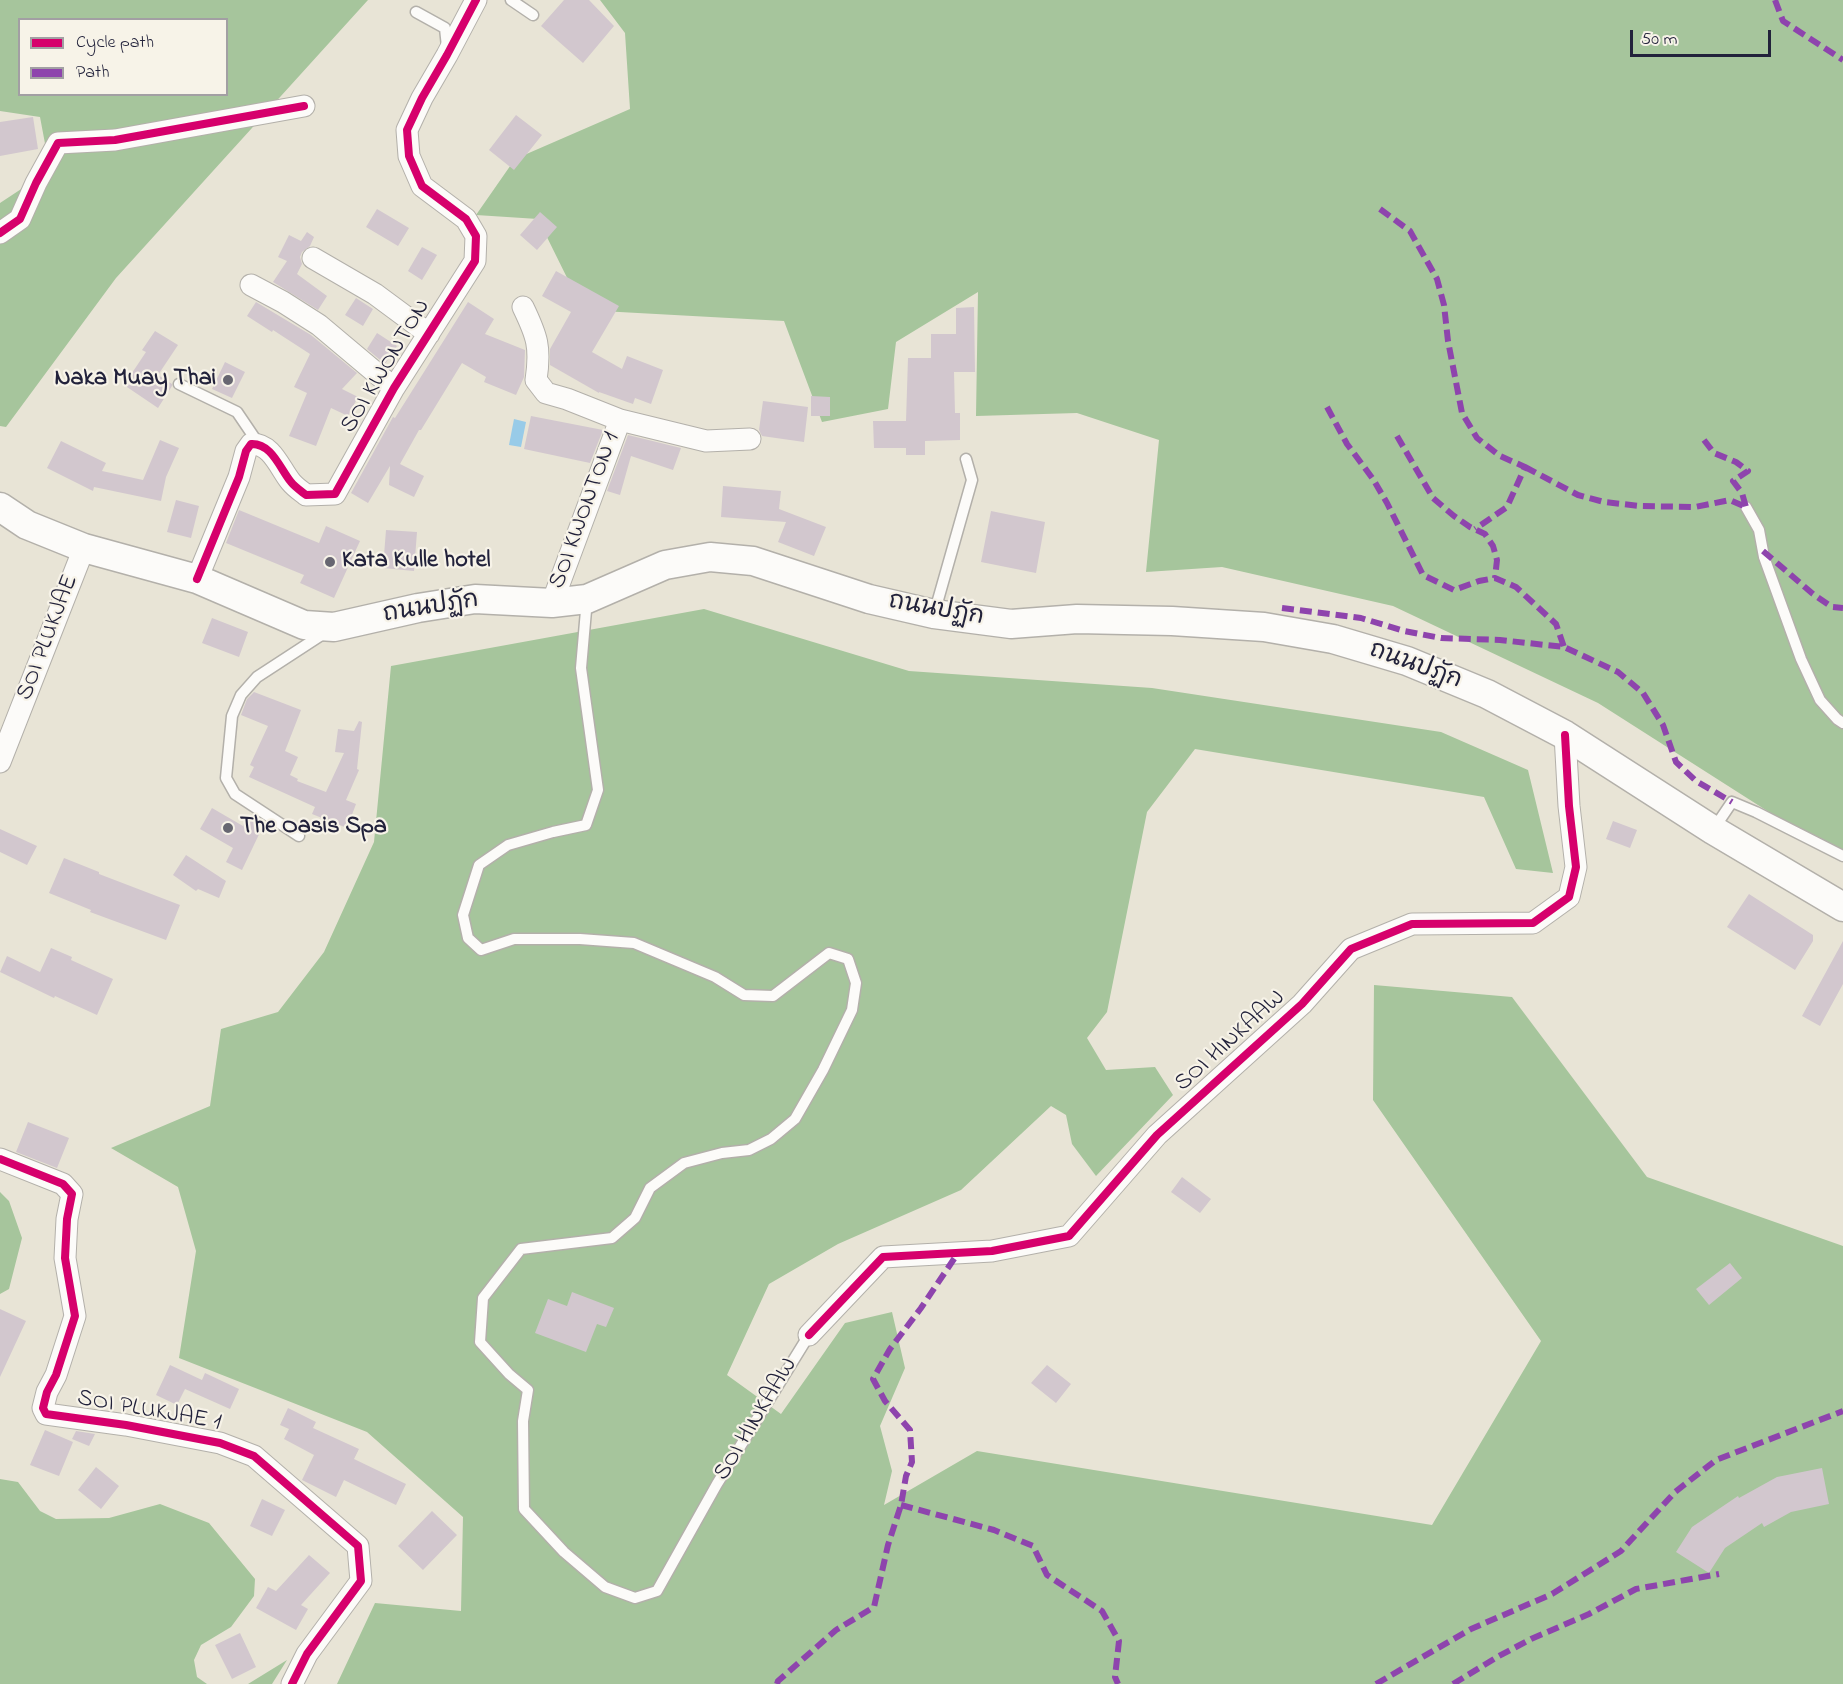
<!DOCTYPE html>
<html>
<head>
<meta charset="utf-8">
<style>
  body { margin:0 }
  #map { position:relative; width:1843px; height:1684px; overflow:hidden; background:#e8e4d6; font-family:"Indie Flower",sans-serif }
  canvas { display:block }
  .legend { position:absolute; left:18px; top:18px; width:210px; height:78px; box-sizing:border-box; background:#f7f3e8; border:2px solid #a29fa3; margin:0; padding:8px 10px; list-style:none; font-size:18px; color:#22223b }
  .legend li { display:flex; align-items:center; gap:12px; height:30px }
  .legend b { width:30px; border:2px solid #a29fa3 }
  .scale { position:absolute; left:1630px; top:30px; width:141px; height:27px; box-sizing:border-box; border:3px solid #22223b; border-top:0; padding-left:8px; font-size:18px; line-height:21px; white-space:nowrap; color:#22223b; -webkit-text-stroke:4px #f7f3e8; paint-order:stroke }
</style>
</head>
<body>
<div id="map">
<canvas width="1843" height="1684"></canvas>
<ul class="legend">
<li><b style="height:8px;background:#d6006c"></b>Cycle path</li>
<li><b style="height:8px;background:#8e44ad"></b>Path</li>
</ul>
<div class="scale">50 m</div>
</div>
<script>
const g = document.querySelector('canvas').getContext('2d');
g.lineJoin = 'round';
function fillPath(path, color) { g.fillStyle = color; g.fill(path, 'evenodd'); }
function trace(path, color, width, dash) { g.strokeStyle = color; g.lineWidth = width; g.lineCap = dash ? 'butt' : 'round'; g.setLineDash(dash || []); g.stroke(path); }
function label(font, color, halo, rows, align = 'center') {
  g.font = font + ' "Indie Flower","Playpen Sans Thai",sans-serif'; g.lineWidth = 4.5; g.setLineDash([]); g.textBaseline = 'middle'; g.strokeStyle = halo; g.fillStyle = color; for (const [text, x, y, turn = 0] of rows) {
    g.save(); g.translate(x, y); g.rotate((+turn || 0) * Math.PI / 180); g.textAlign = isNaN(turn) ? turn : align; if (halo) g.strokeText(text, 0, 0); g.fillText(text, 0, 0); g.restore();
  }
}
fillPath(new Path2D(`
  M0,0h368l-252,278 -110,149 -6,-1v-223l50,-33 -10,-53 -40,-6zM20,20h206v74h-206z
  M600,0h1243v855l-60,-34 -185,-118 -205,-97 -171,-39 -76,5 13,-132 -82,-27 -101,3 2,-124 -82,50 -8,67 -66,13 -38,-101 -201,-11 -45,-91 -62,-4 39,-56 115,-50 -5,-76z
  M704,609l205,62 243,17 289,44 87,38 25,103 -37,-4 -32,-72 -289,-48 -48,63 -40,200 -20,26 19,32 49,-3 18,28 -77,81 -24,-32 -6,-29 -15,-9 -90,84 -123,54 -69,40 -42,91 54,39 64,-91 47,-11 13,56 -25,58 12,45 -8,34 93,-54 455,74 109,-184 -168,-241 1,-115 138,12 135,180 196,69v438h-1506l38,-81 86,8 2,-94 -96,-85 -188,-74 17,-107 -18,-64 -67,-39 99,-42 11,-77 57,-17 46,-60 50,-110 17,-176z
  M0,1192l9,9 13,37 -13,51 -9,5z
  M0,1479l18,3 22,29 16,8 53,-1 51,-14 49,19 46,56 -1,17 -23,31 -30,18 -7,15 3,17 10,7h-207z
  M287,1660l-15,24h-24z`), '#a6c59c');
fillPath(new Path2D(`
  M514,419l12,3 -5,25 -12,-2z`), '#98cbe8');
fillPath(new Path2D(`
  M564,0h25l25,26 -31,37 -42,-37z
  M516,115l26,20 -28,35 -25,-20z
  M33,117l5,32 -38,7v-34z
  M377,209l32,19 -11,18 -32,-19z
  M540,212l17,15 -20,23 -17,-15z
  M307,232l7,5 -4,9 -8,6 -2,5 2,7 -5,10 30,22 -9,14 -45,-28 14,-21 -9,-4 11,-22 12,6z
  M422,247l15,8 -15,25 -14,-9z
  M556,271l63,35 -27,46 30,17 5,-13 36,14 -12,34 -16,-6 -2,6 -34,-12v1l-49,-28v-16l21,-37 -29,-16z
  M356,298l17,11 -10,17 -18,-11z
  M256,302l55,33 46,38 -15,16 16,8 -10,19 -17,-8 -15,38 -27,-10 18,-43 -13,-6 16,-33 -37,-24 -1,2 -25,-16z
  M468,302l26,17 -9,15 40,16 -1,27 -8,18 -32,-13 2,-5 -24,-14 -41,67h-2l-19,34 24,12 -10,21 -25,-12 1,-19 -22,37 -17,-10 42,-76 2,1z
  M974,307l1,65h-21l1,41h5v27l-35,1v14h-19v-7h-32l-1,-27h33l2,-63h23v-24h25v-26z
  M155,331l23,14 -20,30 14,9v2l-14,22 -34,-23 22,-33 -4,-2z
  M377,333l20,13 -12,18 -18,-15z
  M225,362l20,10 -13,26 -20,-9z
  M811,396l19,1v19h-19z
  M763,401l45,6 -4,35 -42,-6 -3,-6z
  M531,416l72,14 -13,33 -66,-14z
  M628,435l53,13 -8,22 -42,-14 -11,39 -13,-4z
  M160,440l19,8 -13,29 -5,24 -67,-14 -1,4 -46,-23 14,-27 45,22 -4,8 41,9z
  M723,486l58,5 -2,18 47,18 -12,29 -36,-14 8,-20 -65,-5z
  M176,500l23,6 -8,32 -24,-6z
  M239,510l80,33 7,-17 34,15 -26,57 -34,-15 4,-8 -78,-32z
  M991,511l54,11 -9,51 -55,-11z
  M386,530l31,2 -3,39 -31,-3z
  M212,618l36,14 -9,25 -37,-14z
  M254,692l47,18 -16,41 13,6 -8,18 8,4 -1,2 29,11 18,-39 -9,-1 3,-23 16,2 5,-10 3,1 -5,47 2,1 -13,30 10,4 -9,24 -35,-14 3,-7 -66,-30 5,-10 -4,-2 18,-39 -27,-11 6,-16z
  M212,808l31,18 3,-8 17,8 -21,44 -16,-8 7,-14 -33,-19z
  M1613,821l24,9 -7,18 -24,-9z
  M0,829l37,17 -10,19 -27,-13z
  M186,855l40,26 -7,17 -21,-9 -2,2 -23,-16z
  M64,858l35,14v2l81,31 -14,35 -76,-28 1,-2 -42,-17z
  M1749,894l64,41v6l-18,29 -68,-43z
  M1843,941v43l-23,42 -18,-10z
  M51,948l21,9 -1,3 42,19 -16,36 -42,-19 -1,2 -54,-26 7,-16 33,16z
  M28,1122l41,16 -12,30 -41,-16z
  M1182,1177l29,22 -11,14 -29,-21z
  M1730,1263l12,15 -33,27 -13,-16z
  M572,1292l42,16 -8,19 -9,-3 -11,28 -51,-19 13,-34 19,7z
  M0,1309l26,12 -26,56z
  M170,1365l32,15 3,-7 34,16 -9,20 -45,-20 -8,16 -21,-10z
  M1047,1365l24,19 -15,19 -25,-20z
  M288,1408l28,14 -3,6 46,21 -5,10 52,25 -10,21 -52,-25 -8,17 -34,-17 12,-25 -30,-16 5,-10 -9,-4z
  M45,1430l28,12 -14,34 -29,-11z
  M76,1431l19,3 -6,12 -17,-7z
  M96,1467l23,19 -18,23 -23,-19z
  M1822,1468l7,36 -38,8 -27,15 -2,-4 -37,25 -16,25 -33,-21 16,-25 46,-31 1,2 38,-21z
  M262,1499l23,11 -13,26 -22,-10z
  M432,1511l25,24 -34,35 -25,-24z
  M309,1555l21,18 -29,32 7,4 -12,21 -40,-22 12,-21 8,4z
  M240,1633l16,34 -24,12 -17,-34z`), '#d2c7ce');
const lane = new Path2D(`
  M511,0l22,15
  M416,12l29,16 2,19
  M179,384l58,28 21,31
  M1746,507l13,23 5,27 37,102 19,41 17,19 6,4
  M587,599l-6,69 17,122 -12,35 -33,7 -45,13 -29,20 -16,50 5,23 13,12 33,-11h66l54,4 81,34 29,18 29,1 56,-43 19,6 8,24 -4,27 -29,60 -28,49 -24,20 -22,11 -27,3 -38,10 -34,25 -15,30 -23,20 -91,11 -38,49 -3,44 29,32 19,16 -5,31 1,88 40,43 41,35 30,11 22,-7 60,-107 92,-149
  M934,614l38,-134 -6,-21
  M1713,830l19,-28 24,10 87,44
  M299,836l-64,-42 -9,-16 6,-62 9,-21 16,-18 69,-45`);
const street = new Path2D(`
  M0,233l20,-14 16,-36 22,-40 57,-3 189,-34
  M313,258l62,36 54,40
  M251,285l32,17 36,23 75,63
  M523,307c14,29 18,40 13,73l10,13 21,6 53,21 86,21 44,-2
  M197,579l42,-102 7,-26 5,-7c21,-1 29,25 40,38 4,5 10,9 15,13l29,-1 59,-106 81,-127 1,-25 -10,-17 -44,-33 -13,-30 -2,-26 15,-32 25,-43 29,-55
  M552,603l68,-183
  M0,762l84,-214
  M0,1159l63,25 9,10 -5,25 -2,39 10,58 -19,59 -9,17 -4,16 3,6 80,11 94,18 34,13 104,90 3,35 -54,73 -15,30
  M809,1335l74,-78 109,-6 77,-15 88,-101 145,-131 49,-55 61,-25 121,-1 36,-26 7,-30 -7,-61 -4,-71`);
const secondary = new Path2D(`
  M0,507l27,18 57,23 113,31 107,46 30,2 84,-19 57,-9 77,4 35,-4 78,-34 45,-8 43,4 116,38 65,15 77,10 66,-5 95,2 92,6 69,12 74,22 80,33 78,41 148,95 130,77`);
trace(lane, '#b3b0aa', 13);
trace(street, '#b3b0aa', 23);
trace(secondary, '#b3b0aa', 31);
trace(lane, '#fcfbf9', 10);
trace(street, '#fcfbf9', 21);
trace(secondary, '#fcfbf9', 28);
trace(new Path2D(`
  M1775,0l8,21 60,39
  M1380,209l30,22 27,48 7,26 4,36 14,72 15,25 23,18 25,11 -18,40 -32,22
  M1327,407l20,37 26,35 14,24 36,72 31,15 25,-9 16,-3 21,9 40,37 8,23
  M1397,436l36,62 21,18 16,11 15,7 8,12 4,14 -2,18
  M1704,440l10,13 22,9 12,9 -15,10 9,12 4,14
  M1525,467l53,28 26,7 36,4 55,1 35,-7 16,7
  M1763,551l50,43 19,13 11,1
  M1282,608l79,10 43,13 37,7 59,2 64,7 54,25 25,21 20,32 13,37 20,19 36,21
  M901,1505l93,25 39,16 14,29 55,36 17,30 -4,36 3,7
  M777,1684l1,-3 58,-51 38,-23 14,-62 13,-40 5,-29 6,-14 -2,-32 -25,-29 -12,-22 17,-30 31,-41 37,-55
  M1376,1684l95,-55 81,-35 69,-43 54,-59 41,-32 127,-49
  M1453,1684l46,-28 32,-17 58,-25 47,-25 83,-15`), '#8e44ad', 6, [12, 6]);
trace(new Path2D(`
  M0,233l20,-14 16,-36 22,-40 57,-3 189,-34
  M197,579l42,-102 7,-26 5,-7c21,-1 29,25 40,38 4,5 10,9 15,13l29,-1 59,-106 81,-127 1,-25 -10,-17 -44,-33 -13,-30 -2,-26 15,-32 25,-43 29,-55
  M0,1159l63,25 9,10 -5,25 -2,39 10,58 -19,59 -9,17 -4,16 3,6 80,11 94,18 34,13 104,90 3,35 -54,73 -15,30
  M809,1335l74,-78 109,-6 77,-15 88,-101 145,-131 49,-55 61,-25 121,-1 36,-26 7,-30 -7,-61 -4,-71`), '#d6006c', 8);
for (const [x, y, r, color] of [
  [228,380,6,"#676671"],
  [330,562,6,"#676671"],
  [228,828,6,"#676671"]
]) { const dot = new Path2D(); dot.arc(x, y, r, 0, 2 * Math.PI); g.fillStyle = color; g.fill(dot); trace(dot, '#f7f3e8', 2); }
label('24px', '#22223b', '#f7f3e8', [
  ["SOI KWONTON",387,367,-59],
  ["SOI KWONTON 1",586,511,-70],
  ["ถนนปฏัก",431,609,-9],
  ["ถนนปฏัก",936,611,10],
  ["SOI PLUKJAE",49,638,-69],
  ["ถนนปฏัก",1415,667,20],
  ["SOI HINKAAW",1231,1042,-42],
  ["SOI PLUKJAE 1",149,1412,10],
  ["SOI HINKAAW",757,1420,-59]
]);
label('bold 24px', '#22223b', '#f7f3e8', [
  ["Naka Muay Thai",216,380,"right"],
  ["Kata Kulle hotel",342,562],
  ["The Oasis Spa",240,828]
], 'left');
</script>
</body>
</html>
